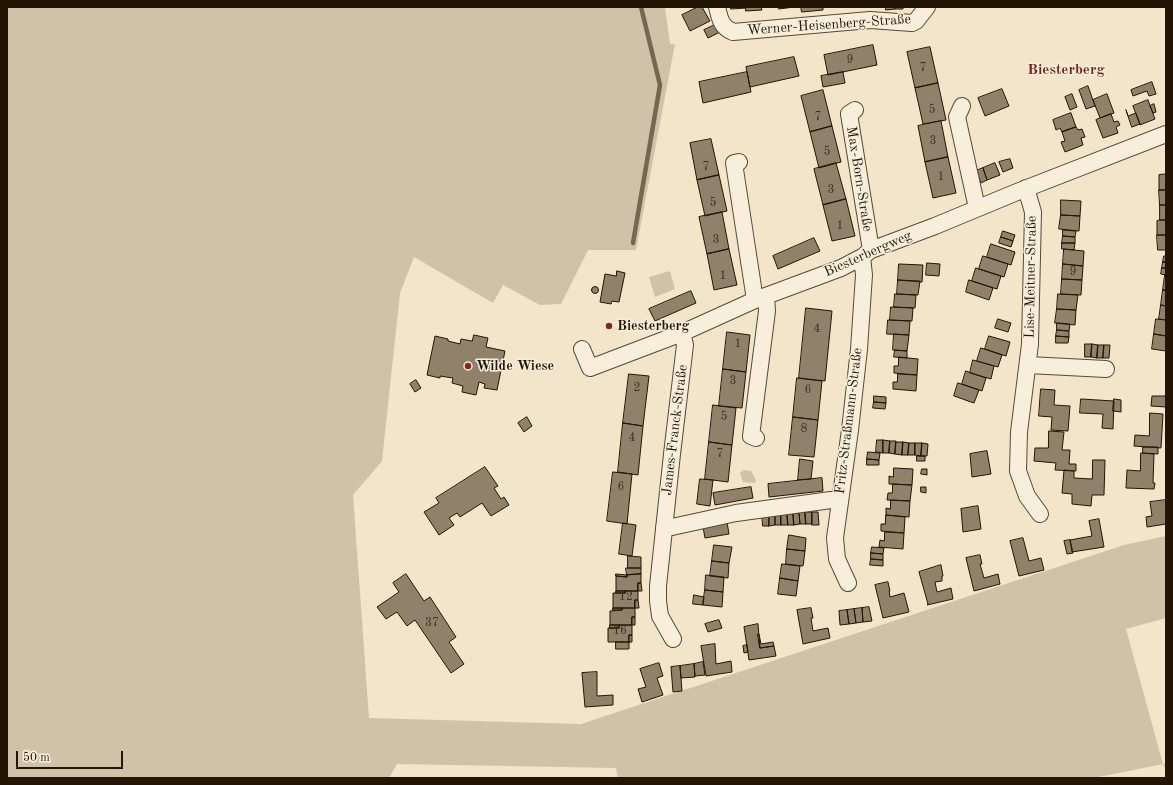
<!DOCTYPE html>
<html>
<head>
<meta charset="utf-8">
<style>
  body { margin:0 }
  #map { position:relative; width:1173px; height:785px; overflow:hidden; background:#f3e5c9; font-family:"Old Standard TT",serif }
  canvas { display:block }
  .frame { position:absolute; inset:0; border:8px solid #231504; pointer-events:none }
  .scale { position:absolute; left:16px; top:751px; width:107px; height:18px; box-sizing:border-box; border:2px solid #231504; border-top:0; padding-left:5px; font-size:12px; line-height:14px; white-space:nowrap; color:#231504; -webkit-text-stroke:3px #f7eedc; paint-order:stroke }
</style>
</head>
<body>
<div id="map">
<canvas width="1173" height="785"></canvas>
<div class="frame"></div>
<div class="scale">50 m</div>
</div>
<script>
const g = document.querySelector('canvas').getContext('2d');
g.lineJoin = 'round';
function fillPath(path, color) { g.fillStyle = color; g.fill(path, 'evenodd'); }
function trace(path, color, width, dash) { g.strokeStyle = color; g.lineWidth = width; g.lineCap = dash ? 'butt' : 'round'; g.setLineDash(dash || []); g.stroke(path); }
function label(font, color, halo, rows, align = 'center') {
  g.font = font + ' "Old Standard TT",serif'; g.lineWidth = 3; g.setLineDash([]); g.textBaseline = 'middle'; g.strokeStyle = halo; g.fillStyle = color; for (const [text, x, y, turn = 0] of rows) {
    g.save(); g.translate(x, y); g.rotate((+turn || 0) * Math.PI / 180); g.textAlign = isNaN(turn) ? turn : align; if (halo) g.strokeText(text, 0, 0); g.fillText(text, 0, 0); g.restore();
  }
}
fillPath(new Path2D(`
  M7,7h658l5,37h5l-39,206h-48l-27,54 -21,1 -37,-20 -10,18 -79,-46 -14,36 -18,168 -29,34 16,223 212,6 543,-179 42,-9v82l-40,11 37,135h3v6l-3,-6 -69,14h-476l-2,-10 -219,-4 -8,14h-382z
  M670,271l5,18 -20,8 -6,-20z
  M743,470l8,1 3,5 2,7 -13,-1 -3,-9z`), '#d0c2a8');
trace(new Path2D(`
  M633,243l27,-158 -19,-78`), '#756752', 4.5);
const building = new Path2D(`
  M698,7h4l8,14 -20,10 -8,-16z
  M731,7h15v1l-15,1z
  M746,7h15l1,3 -16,1z
  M778,7h16l-15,2z
  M801,7h22v3l-21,2z
  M886,7h9v2l-9,1z
  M895,7h8v2h-8z
  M717,24l3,8 -12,6 -4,-8z
  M873,45l4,20 -49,10 -4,-20z
  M930,47l8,36 -23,5 -8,-36z
  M794,57l5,19 -49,11 -4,-20z
  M747,72l4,20 -48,11 -4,-21z
  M843,72l2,11 -22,4 -2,-11z
  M1152,82l4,12 -7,2 -2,-5 -14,5 -2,-6z
  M938,83l8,37 -23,4 -8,-36z
  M1088,86l7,20 -9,3 -7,-19z
  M1002,89l7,17 -24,10 -7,-18z
  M823,90l9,36 -22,6 -9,-36z
  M1072,94l5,13 -7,3 -5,-13z
  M1107,94l7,19 -14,5 -7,-18z
  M1148,100l7,19 -15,6 -7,-19z
  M1154,104l2,8 -3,1 -3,-7z
  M1126,110l2,6 8,-3 4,11 -8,3z
  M1071,113l5,14 -14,5 -2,-4 -4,2 -3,-10z
  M1111,114l3,8 4,-1 2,4 -4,2 2,6 -15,5 -7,-18z
  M941,121l7,36 -23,5 -7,-36z
  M832,126l9,36 -22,6 -9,-36z
  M1076,127l2,3 4,-1 3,8 -4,1 2,7 -18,7 -4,-10 4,-1 -3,-9z
  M711,139l8,36 -22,5 -7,-37z
  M948,157l8,36 -23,5 -8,-36z
  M1010,159l3,9 -10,4 -4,-10z
  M836,163l10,36 -23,6 -9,-36z
  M995,163l5,12 -13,5 -4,-12z
  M983,168l4,12 -6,3 -5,-12z
  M1165,174h1v16h-7v-15z
  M719,175l8,36 -22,5 -8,-36z
  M1159,190h7v15h-6z
  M846,199l9,37 -23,5 -9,-36z
  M1061,200l20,1 -1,15 -19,-1z
  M1160,205h6v15h-6z
  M722,212l7,37 -22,5 -8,-37z
  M1061,215l19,1 -1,15 -20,-2z
  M1160,220h6v15h-9v-14z
  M1063,230l13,1 -1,6 -12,-1z
  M1003,231l12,4 -2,6 -12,-4z
  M1157,235h9v15h-8z
  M1063,236l12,1v6h-13z
  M1001,237l12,4 -2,6 -12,-4z
  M814,238l6,13 -42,18 -5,-13z
  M1062,243h13l-1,7 -12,-1z
  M991,244l24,8 -4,13 -24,-8z
  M729,249l8,36 -23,5 -7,-36z
  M1064,249l20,2 -1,15 -20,-2z
  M983,256l25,8 -4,13 -25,-8z
  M1164,256h2v6h-3z
  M1163,262h3v6h-4z
  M927,263l13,1 -1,12 -13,-1z
  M899,264l24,1 -1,17 -24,-2z
  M1063,264l20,2 -1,14 -20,-1z
  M976,268l25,8 -4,13 -25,-8z
  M1162,268h4v7l-5,-1z
  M617,271l8,2 -6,29 -7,-1 -1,3 -11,-2 5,-28 11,2z
  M1165,275h1v15h-3z
  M1062,279l20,1 -1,15 -20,-1z
  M898,280l22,1 -2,14 -21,-1z
  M969,280l24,8 -4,12 -23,-8z
  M591.5 290a3.5 3.5 0 1 1 7 0a3.5 3.5 0 1 1-7 0Z
  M1163,290h3v16l-5,-1z
  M691,291l5,12 -41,18 -6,-12z
  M895,294l21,1 -1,13 -21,-1z
  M1058,294l20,1 -2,15 -19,-1z
  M1161,305l5,1v14l-7,-1z
  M891,307l22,1 -1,13 -22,-1z
  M806,308l26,3 -7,70 -26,-3z
  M1057,309l19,1 -1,15 -20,-2z
  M998,319l13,4 -3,9 -13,-4z
  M1156,319l10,1v16l-12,-2z
  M888,320l22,1 -1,14 -22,-1z
  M1057,323l13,1 -1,7 -12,-1z
  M1057,330l12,1v6l-13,-1z
  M727,332l23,3 -4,37 -23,-3z
  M894,334l15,1 -2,16 -14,-1z
  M1154,334l12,2v15l-14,-2z
  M474,335l14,3 -2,9 19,4 -8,39 -13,-2 1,-4 -6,-2 -3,13 -14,-3 1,-6 -11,-3 1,-5 -13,-2v2l-13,-3 8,-39 13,3v2l12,3 1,-5 11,2z
  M989,336l21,6 -4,14 -21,-7z
  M1056,336l13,1 -1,6h-12z
  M1085,344h7l-1,13h-6z
  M1092,344l6,1 -1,13 -6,-1z
  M1098,345h6l-1,13h-6z
  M1104,345h6l-1,13h-6z
  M981,348l21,7 -4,12 -21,-6z
  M895,350l12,1v7l-13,-1z
  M899,357l19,2 -1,16 -23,-2v-7h4z
  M973,360l21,6 -3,13 -21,-6z
  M723,369l23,3 -4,36 -23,-2z
  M966,371l20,7 -4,13 -20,-7z
  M629,374l20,2 -6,50 -20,-3z
  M898,374l19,1 -1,16 -23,-2v-7h4z
  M797,378l25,3 -4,39 -25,-3z
  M416,380l5,8 -6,4 -5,-8z
  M1166,381v26l-15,-1 1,-10h13z
  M958,383l21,7 -5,13 -20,-7z
  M1041,389l14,1 -1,15 16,1 -2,25 -17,-1 1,-13 -13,-1z
  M874,396l12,1v6l-12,-1z
  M1081,399l33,2 -1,28 -11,-1 1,-14 -23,-1z
  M1114,399l7,1v12l-8,-1z
  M874,402l12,1 -1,6 -12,-1z
  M713,405l23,3 -4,37 -23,-3z
  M1150,413l13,1 -2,34 -27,-2 1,-11 14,1z
  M527,417l5,9 -8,6 -6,-9z
  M793,417l25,3 -4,37 -25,-2z
  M623,423l20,3 -5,49 -20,-3z
  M1049,431l15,1 -2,18h8l-1,14h7v7l-21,-1 1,-7 -22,-2 1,-13h13z
  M877,440h6v13l-7,-1z
  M883,440l7,1 -1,12h-6z
  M890,441h6l-1,13 -6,-1z
  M709,442l23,3 -4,37 -23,-3z
  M896,442h7l-1,13 -7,-1z
  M903,442l6,1 -1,12h-6z
  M909,443h6v12h-7z
  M915,443h7l-1,13 -6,-1z
  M922,443l6,1 -1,12h-6z
  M1143,447h15v7l-15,-1z
  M987,451l4,23 -19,3 -2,-23z
  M868,452l12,1 -1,7 -12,-1z
  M1141,453l13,1 -1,29h2l-1,6 -28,-1 1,-18 13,1z
  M917,456h8v5h-8z
  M800,459l13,2 -2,18 -13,1z
  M867,459l12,1v5h-12z
  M1093,460h12l-1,35h-12l-1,11 -19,-2v-10l-10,-1 2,-23 10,1v7l18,1z
  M485,467l13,19 -4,2 7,11 3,-2 5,8 -18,11 -9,-13 -22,14 -3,-4 -8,5 5,7 -15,10 -15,-23 15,-9 -3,-5z
  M894,468l19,1 -1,16 -23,-1v-8l4,1z
  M922,469h5v6l-6,-1z
  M613,472l19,2 -5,50 -20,-3z
  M822,478l1,13 -54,6 -1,-13z
  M700,479l13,1 -3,26 -13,-2z
  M893,484l19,1 -2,16 -23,-1 1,-7h4z
  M751,487l2,11 -38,7 -2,-12z
  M921,487h5v6l-5,-1z
  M891,500l19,1 -1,16 -23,-2v-7l4,1z
  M1166,500v24l-19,3 -1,-10 6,-1 -2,-14z
  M978,506l3,23 -18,3 -2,-23z
  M805,512h7v12h-6z
  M805,512l1,12h-6l-1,-11z
  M812,512h6l1,13h-7z
  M781,513v12h-6v-11z
  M781,513h6l1,12h-7z
  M787,513h6l1,12h-6z
  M793,513h6l1,11 -6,1z
  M762,514h7v12h-6z
  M769,514h6v11l-6,1z
  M886,515l19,2 -1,16 -23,-2v-7h4z
  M1099,519l5,28 -32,5 -2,-12 22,-4 -3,-15z
  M727,522l2,12 -24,4 -2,-11z
  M623,523l13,2 -4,31 -13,-2z
  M885,532l19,1 -1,16 -24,-2 1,-7 4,1z
  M789,535l17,3 -1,13 -18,-2z
  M1023,538l6,23 12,-3 3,12 -25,6 -9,-35z
  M1070,540l3,13 -6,1 -3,-13z
  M714,545l18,2 -3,16 -17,-2z
  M872,547l12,1 -1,6 -12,-1z
  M787,549l18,2 -2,15 -17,-2z
  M871,553l12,1v6l-12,-1z
  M980,555l2,9h-2l4,14 14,-4 2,10 -26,7 -8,-33z
  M628,556l13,1v11h-13z
  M871,559l12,1v6l-13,-1z
  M712,561l17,2 -1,15 -18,-2z
  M782,564l18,2 -2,15 -18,-3z
  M941,565l2,11h-1v5l-7,1 2,10 14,-4 2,11 -26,6 1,-1 -9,-32z
  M626,568h15v6l-14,1z
  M406,574l18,27 6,-4 26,40 -7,5 15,22 -13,9 -36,-53 -8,6 -10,-14 -11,7 -9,-12 22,-15 -6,-9z
  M616,574l11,1v2l-11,-1z
  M641,574v9h-3v8h-22v-15l11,1v-2z
  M706,575l18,2 -1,15 -18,-2z
  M780,578l18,3 -2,15 -18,-2z
  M888,582l2,9h-1l1,6 14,-4 5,19 -26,6 -8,-33z
  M638,583h3l1,8h-4z
  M705,590l18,2 -1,15 -19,-2z
  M616,591h9v2h-9z
  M625,591h13v9h-3v8h-22v-15h12z
  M694,595l10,2 -1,8 -10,-1z
  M635,600h3l1,8h-4z
  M869,607l3,14 -9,1 -1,-14z
  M613,608h9v2h-9z
  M622,608h13v9h-3v8h-22v-14l12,-1z
  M811,608l2,10h-2l2,13 15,-3 2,10 -27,6 -6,-34z
  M862,608l1,14 -7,1 -2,-14z
  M854,609l2,14 -7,1 -2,-14z
  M847,610l2,14 -9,1 -1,-14z
  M632,617h3v8h-3z
  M719,620l3,8 -14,4 -3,-8z
  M758,624l2,24 14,-2 2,10 -27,4 -5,-33z
  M610,625h9v3h-9z
  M619,625h13v10h-3v7h-21v-14h11z
  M758,634h1l2,10 12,-2 1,4 -14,2z
  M629,635h3v7h-3z
  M616,642h13v7h-13z
  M715,644l1,20 15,-3 1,11 -26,4 -5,-30z
  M747,645l1,7 -4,1 -1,-7z
  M703,662l2,13 -10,1 -1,-12z
  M659,663l4,13 -6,2 6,17 -21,7 -4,-13 8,-2 -6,-18z
  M694,664l1,13 -14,1 -1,-12z
  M680,666l2,25 -9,1 -2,-25z
  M597,672v24l16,-1v10l-28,2 -3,-34z`);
fillPath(building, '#8f816a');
trace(building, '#231504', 1);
const minor = new Path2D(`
  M717,7c3,12 4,20 16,25l137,-12 42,3 4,-2 11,-14
  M962,106l-5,11 20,91
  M855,110l-6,4 22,136
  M739,162l-5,1 21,137
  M1026,188l7,24 -3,132 -11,88 -1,39 9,25 13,18
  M582,349l8,19 92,-35 73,-33 86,-32 21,-11 9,-7 64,-24 82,-34 149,-58
  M1028,365l78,4
  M756,438l-5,-2 16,-125 -1,-15
  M664,527h8l64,-14 95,-13h8
  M848,583l-11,-24 -2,-21 15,-108 9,-81 5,-74 -2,-18
  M673,639l-13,-23 -2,-15v-15l14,-132 13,-109 -3,-12`);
trace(minor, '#574935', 18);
trace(minor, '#f7eedc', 16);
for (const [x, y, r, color] of [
  [609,326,4,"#8f2418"],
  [468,366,4,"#8f2418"]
]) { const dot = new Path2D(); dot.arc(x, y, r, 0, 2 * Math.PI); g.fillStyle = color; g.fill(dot); trace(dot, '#f7eedc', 1.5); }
label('12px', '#3e301e', null, [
  ["9",850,60],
  ["7",923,68],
  ["5",932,110],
  ["7",818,117],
  ["3",933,141],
  ["5",827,152],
  ["7",706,167],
  ["1",941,177],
  ["3",831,190],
  ["5",713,203],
  ["1",840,226],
  ["3",716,240],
  ["9",1073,272],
  ["1",723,276],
  ["4",817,329],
  ["1",738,344],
  ["3",733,381],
  ["2",637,388],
  ["6",808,390],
  ["5",724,417],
  ["8",804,429],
  ["4",632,438],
  ["7",720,454],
  ["6",621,487],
  ["12",626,597],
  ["37",432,623],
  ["16",620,631]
]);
label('14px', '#231504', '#f7eedc', [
  ["Werner-Heisenberg-Straße",829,25,-4],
  ["Max-Born-Straße",859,179,81],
  ["Biesterbergweg",868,254,-24],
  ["Lise-Meitner-Straße",1031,277,-89],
  ["Fritz-Straßmann-Straße",849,421,-83],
  ["James-Franck-Straße",675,430,-83]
]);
label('bold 14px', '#231504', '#f7eedc', [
  ["Biesterberg",617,326],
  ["Wilde Wiese",476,366]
], 'left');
label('bold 15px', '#7a1f14', '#f7eedc', [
  ["Biesterberg",1066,70]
]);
</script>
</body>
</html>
